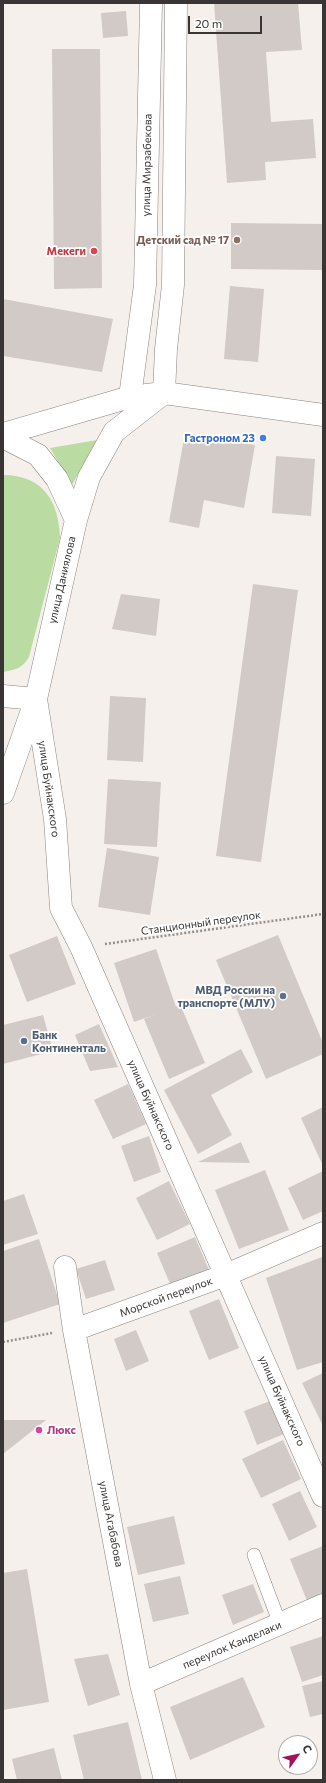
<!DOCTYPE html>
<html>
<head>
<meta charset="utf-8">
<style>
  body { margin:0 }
  #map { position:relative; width:326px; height:1783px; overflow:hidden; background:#f6f0ec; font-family:Commissioner,sans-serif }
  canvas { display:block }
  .frame { position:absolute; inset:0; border:4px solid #383534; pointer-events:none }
  .north { position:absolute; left:278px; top:1735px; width:40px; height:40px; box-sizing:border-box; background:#fff; border:1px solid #afaeae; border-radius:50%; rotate:57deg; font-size:11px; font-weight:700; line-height:16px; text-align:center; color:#383534 }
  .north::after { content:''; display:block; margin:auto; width:14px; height:18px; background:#a1125a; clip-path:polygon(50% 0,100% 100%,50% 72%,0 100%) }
  .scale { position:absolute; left:188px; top:16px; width:74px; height:18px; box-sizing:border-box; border:2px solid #383534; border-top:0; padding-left:5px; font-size:12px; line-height:14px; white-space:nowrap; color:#383534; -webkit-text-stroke:3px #fff; paint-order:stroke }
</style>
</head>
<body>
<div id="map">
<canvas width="326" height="1783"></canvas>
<div class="frame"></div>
<div class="north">С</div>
<div class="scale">20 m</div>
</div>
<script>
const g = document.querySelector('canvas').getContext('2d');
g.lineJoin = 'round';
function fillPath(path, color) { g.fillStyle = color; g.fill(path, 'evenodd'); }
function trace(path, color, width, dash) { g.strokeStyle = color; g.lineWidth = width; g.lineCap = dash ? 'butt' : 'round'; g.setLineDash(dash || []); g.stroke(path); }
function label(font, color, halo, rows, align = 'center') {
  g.font = font + ' Commissioner,sans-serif'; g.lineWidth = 3.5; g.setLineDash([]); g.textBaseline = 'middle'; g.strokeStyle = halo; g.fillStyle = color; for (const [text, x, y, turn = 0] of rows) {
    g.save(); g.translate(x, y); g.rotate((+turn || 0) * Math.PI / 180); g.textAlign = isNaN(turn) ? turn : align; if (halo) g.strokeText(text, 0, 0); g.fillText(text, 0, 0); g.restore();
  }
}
fillPath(new Path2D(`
  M97,440l-25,45 -22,-37z
  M3,475c40,0 56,26 57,63l-31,119c-6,11 -14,13 -26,15z`), '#badca3');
fillPath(new Path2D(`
  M214,3h84l4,47 -36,2 5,70 42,-3 3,39 -51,4 1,18 -39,3z
  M126,11l2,25 -25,2 -2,-25z
  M52,49h48l2,239 -48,1z
  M231,223l92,1v46l-92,-1z
  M230,286l34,3 -6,73 -34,-3z
  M3,299l110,20 -11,53 -99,-16z
  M185,433l70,12 -11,63 -40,-8 -5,28 -30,-6z
  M276,456l39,3 -4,57 -39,-3z
  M253,584l45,6 -37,272 -45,-6z
  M121,594l39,5 -4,37 -44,-7z
  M110,696l36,2 -3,64 -36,-2z
  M108,779l53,3 -4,65 -53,-3z
  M107,848l52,9 -9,58 -52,-8z
  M278,935l45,108v11l-57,25 -50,-119z
  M57,936l19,48 -49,18 -18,-47z
  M156,949l20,58 4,-3 25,59 -36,16 -25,-60 13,-5 -23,8 -20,-59z
  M43,1015l10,36 -50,13v-39z
  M99,1024l19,43 -28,4 -15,-36z
  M241,1049l12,23 -42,23 21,40 -34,19 -34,-64z
  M128,1084l18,40 -33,15 -19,-39z
  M323,1107v59l-22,-48z
  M149,1136l12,36 -27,10 -13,-36z
  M241,1142l9,21 -52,-1z
  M265,1170l24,60 -50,19 -24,-59z
  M323,1171v40l-20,9 -15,-32z
  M169,1181l21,43 -33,16 -21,-42z
  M24,1194l14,40 -35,11v-44z
  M195,1237l14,33 -38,16 -14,-33z
  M39,1239l21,65 -57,19v-72z
  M322,1257l1,105 -26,8 -31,-92z
  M105,1260l10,30 -29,9 -10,-30z
  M219,1299l20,49 -30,12 -20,-49z
  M136,1330l13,31 -23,10 -12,-32z
  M323,1373v53l-21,-43z
  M270,1401l14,33 -27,11 -13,-34z
  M3,1420h43l-43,34z
  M283,1440l18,39 -40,19 -19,-39z
  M300,1491l17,36 -28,14 -17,-37z
  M174,1516l11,48 -47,11 -11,-48z
  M323,1546v57l-13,5 -20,-49z
  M27,1569l22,133 -46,8v-137z
  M180,1576l9,38 -36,8 -9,-38z
  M253,1584l11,28 -31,13 -11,-30z
  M323,1636v39l-21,7 -12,-35z
  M108,1654l12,41 -32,11 -14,-47z
  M243,1677l22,50 -75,33 -20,-53z
  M323,1681v33l-13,3 -8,-31z
  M128,1722l14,58h-58l-11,-45z
  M54,1748l8,32h-45l-5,-21z`), '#d1cac7');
const lane = new Path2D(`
  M254,1555l26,69`);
const street = new Path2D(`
  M36,699l19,120 6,89 20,39 242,549
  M65,1267l9,63 67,354 24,96
  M74,1330l152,-55 97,-42
  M141,1684l182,-79`);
const secondary = new Path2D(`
  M146,395l18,-2 159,22`);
const primary = new Path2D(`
  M3,434l127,-37 15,-112 6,-282
  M3,437l35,18 19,24 19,41
  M3,696l33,3
  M3,793l33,-94 40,-179 13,-43 25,-45 50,-39 2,-44 7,-64 3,-282`);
trace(lane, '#898380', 14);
trace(street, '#898380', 23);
trace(secondary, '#898380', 23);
trace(primary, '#898380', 23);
trace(new Path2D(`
  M105,944l218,-30
  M3,1342l49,-9`), '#938f8c', 2.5, [2, 2]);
trace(lane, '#fff', 13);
trace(street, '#fff', 22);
trace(secondary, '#fff', 22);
trace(primary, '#fff', 22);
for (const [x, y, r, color] of [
  [237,240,4,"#8d6e63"],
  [94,251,4,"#e0444e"],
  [263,438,4,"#3f7fe0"],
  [283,996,4,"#5c6f8a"],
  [24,1041,4,"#5c6f8a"],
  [39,1430,4,"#d1479c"]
]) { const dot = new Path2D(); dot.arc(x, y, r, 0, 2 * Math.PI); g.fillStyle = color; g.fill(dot); trace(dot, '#fff', 1.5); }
label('11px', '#383534', '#fff', [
  ["улица Мирзабекова",147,165,-89],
  ["улица Даниялова",62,580,-77],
  ["улица Буйнакского",49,789,82],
  ["Станционный переулок",201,923,-8],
  ["улица Буйнакского",151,1105,66],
  ["Морской переулок",166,1297,-20],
  ["улица Буйнакского",282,1401,66],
  ["улица Агабабова",111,1524,79],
  ["переулок Канделаки",232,1645,-23]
]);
label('bold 11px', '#785e54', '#fff', [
  ["Детский сад № 17",229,240]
], 'right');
label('bold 11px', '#be3a42', '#fff', [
  ["Мекеги",86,251]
], 'right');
label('bold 11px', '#366cbe', '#fff', [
  ["Гастроном 23",255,438]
], 'right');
label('bold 11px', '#4e5e75', '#fff', [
  ["МВД России на",275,990],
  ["транспорте (МЛУ)",275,1003],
  ["Банк",32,1035,"left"],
  ["Континенталь",32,1048,"left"]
], 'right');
label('bold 11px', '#b23c85', '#fff', [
  ["Люкс",47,1430]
], 'left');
</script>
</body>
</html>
